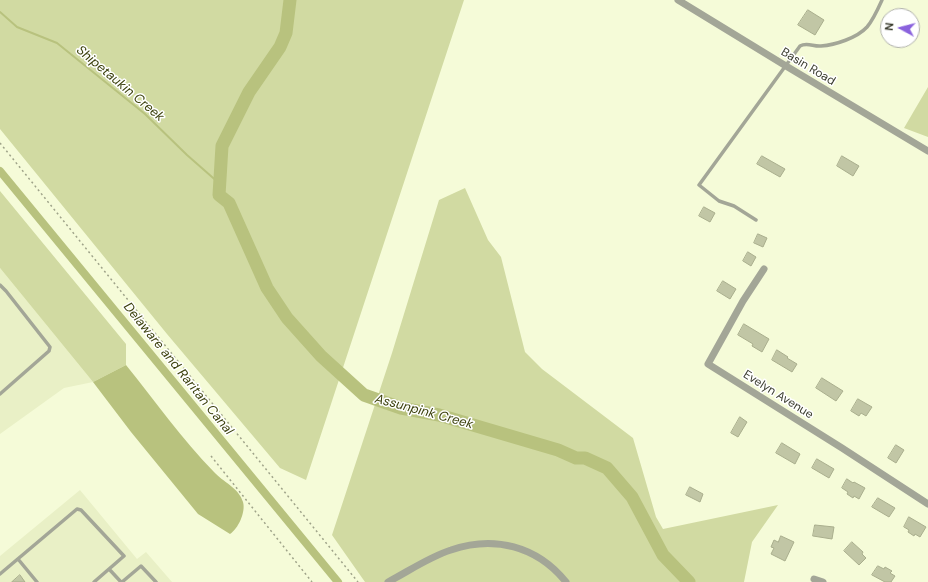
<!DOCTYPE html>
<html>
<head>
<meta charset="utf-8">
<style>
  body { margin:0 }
  #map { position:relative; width:928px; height:582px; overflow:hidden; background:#f5fbd8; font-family:"DM Sans",sans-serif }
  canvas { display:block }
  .north { position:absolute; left:880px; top:8px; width:40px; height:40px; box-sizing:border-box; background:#fff; border:1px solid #b0b1ab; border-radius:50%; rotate:277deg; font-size:11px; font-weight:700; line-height:16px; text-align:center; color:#393b2d }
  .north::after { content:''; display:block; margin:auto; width:14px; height:18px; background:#8a62dd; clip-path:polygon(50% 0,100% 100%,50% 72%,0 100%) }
</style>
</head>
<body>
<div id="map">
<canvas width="928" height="582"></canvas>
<div class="north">N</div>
</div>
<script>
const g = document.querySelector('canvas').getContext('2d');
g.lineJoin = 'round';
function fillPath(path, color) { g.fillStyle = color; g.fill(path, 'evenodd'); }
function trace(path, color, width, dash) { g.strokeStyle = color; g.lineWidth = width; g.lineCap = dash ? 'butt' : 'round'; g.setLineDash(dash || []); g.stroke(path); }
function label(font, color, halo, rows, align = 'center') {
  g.font = font + ' "DM Sans",sans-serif'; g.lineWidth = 3; g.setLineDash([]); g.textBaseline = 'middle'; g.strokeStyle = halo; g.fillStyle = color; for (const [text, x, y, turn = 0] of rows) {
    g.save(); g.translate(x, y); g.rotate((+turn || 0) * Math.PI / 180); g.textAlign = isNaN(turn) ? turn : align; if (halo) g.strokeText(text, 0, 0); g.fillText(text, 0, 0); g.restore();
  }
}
fillPath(new Path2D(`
  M0,268l93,114 -29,6 -64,46z
  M80,490l57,69 9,-7 26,30h-172v-26z`), '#e9f0c6');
fillPath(new Path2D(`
  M0,0h464l-158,480 -26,-12 -113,-134 -167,-205z
  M928,87v50l-24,-9z
  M465,188l23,52 13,17 24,95 17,17 91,69 23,79 7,12 115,-24 -26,37 -8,40h-379l-33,-47 60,-182 47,-153z
  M0,191l126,153v21l-33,17 -93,-114z`), '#d1daa2');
fillPath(new Path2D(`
  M126,365c29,36 56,74 88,107 9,10 25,16 29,30 3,10 -5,27 -13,32l-32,-20 -67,-82 -38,-50z`), '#b8c27e');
trace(new Path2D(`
  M0,12l17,15 40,16 88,71 42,41 33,29`), '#b8c27e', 2);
trace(new Path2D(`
  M0,171l338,411`), '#b8c27e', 8);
trace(new Path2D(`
  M290,0l-4,33 -6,14 -31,45 -27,54 -3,49 10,8 38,85 20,30 34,38 43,39 37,13 38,7 119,35 18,8h9l22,10 25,29 31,58 26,27`), '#b8c27e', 13);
const building = new Path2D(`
  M808,10l16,10 -9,15 -17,-10z
  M762,156l23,13 -5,8 -23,-13z
  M842,156l17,10 -6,10 -16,-10z
  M704,207l11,6 -5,9 -11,-6z
  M758,234l9,4 -4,9 -9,-4z
  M748,252l8,5 -5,9 -8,-5z
  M723,281l13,8 -6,10 -13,-8z
  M744,324l25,15 -7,13 -10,-6 1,-2 -15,-9z
  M777,350l11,7 -1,1 10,6 -5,8 -20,-12z
  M822,378l21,13 -7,10 -20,-13z
  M858,399l14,8 -6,9 -5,-3 -2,3 -8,-5z
  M740,417l7,5 -9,15 -7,-4z
  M782,443l18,11 -5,10 -19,-11z
  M896,445l8,5 -8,13 -8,-5z
  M817,459l17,10 -5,9 -17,-10z
  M847,479l6,4 1,-1 11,6 -6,11 -5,-3 -1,2 -6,-4 1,-2 -6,-4z
  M690,487l13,7 -3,8 -14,-7z
  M878,498l17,10 -6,9 -17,-10z
  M909,517l17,10 -6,10 -5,-3 -1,2 -6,-4 1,-2 -5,-3z
  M815,525l19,2 -2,12 -19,-3z
  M781,536l13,6 -9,19 -14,-7 3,-6 -3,-1 3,-7 4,2z
  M852,542l11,10 -1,2 4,4 -7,7 -15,-14z
  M878,566l6,3 1,-2 7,4 -2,2 5,3 -4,6h-6l-13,-7z
  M20,575l5,7h-13z`);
fillPath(building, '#c1c6a5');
trace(building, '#a9ae8d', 1);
trace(new Path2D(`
  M0,143l358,439
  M211,456l101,126`), '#9fa389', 1.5, [2, 3]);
trace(new Path2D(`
  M756,220l-22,-14 -15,-5 -20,-16 101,-139c7,-4 14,1 21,0 14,-1 36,-8 46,-19 6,-7 11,-18 15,-27
  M0,285l6,6 44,56 -1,4 -49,43
  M18,559l19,23
  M109,569l12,13
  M0,574l77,-65 4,1 43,46 -30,26
  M122,582l19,-16 15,16`), '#a3a697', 3.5);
trace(new Path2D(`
  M678,0l108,66 142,85
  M764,269l-21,32 -35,63 134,84 86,56
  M814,579l9,3
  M388,582c21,-11 41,-25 63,-32 43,-15 86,-4 115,32`), '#a3a697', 7);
label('12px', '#393b2d', '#fff', [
  ["Basin Road",808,67,31],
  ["Evelyn Avenue",778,395,32]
]);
label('italic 13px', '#3b400c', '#fff', [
  ["Shipetaukin Creek",120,84,40],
  ["Delaware and Raritan Canal",178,369,51],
  ["Assunpink Creek",424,412,15]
]);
</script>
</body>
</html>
